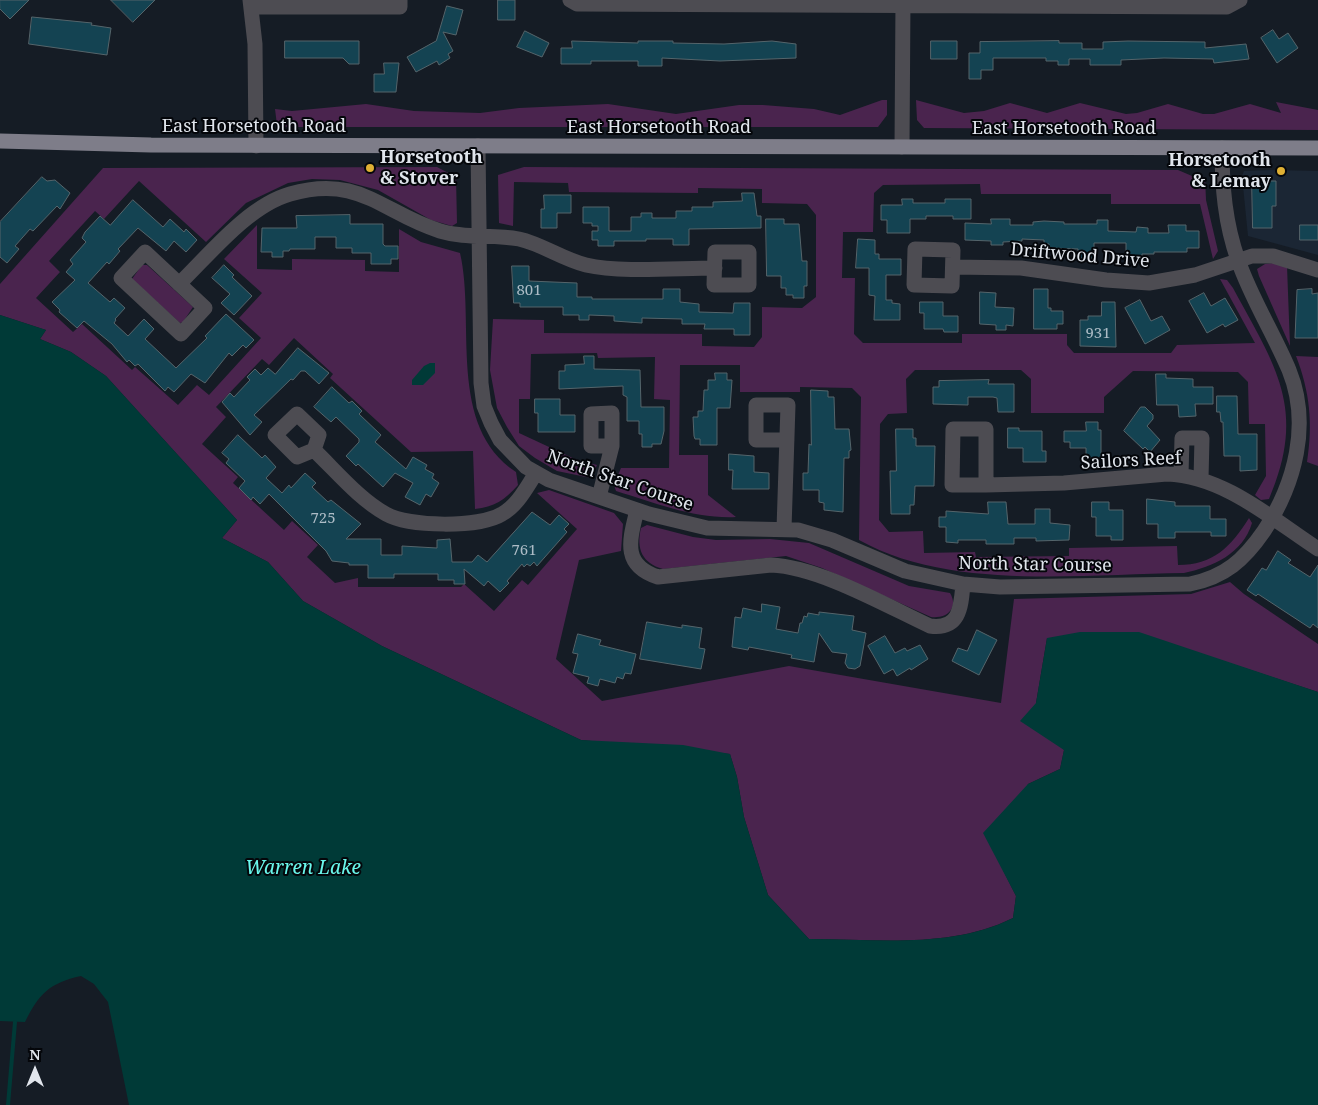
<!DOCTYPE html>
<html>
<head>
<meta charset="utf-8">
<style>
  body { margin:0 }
  #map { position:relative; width:1318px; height:1105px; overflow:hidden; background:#151c25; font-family:"Noto Serif",serif }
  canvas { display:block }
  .north { position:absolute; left:10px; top:1045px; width:50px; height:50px; -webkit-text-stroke:4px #04060a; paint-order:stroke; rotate:0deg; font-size:14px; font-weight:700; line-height:20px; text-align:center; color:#e0e5ec }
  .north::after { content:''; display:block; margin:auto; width:18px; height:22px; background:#e0e5ec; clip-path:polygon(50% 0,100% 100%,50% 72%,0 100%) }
</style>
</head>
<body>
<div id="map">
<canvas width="1318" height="1105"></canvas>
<div class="north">N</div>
</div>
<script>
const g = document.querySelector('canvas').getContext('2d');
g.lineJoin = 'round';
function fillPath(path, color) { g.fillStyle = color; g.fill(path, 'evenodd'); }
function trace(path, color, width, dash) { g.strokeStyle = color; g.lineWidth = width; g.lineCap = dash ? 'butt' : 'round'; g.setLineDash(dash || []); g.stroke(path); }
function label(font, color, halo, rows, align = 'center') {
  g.font = font + ' "Noto Serif",serif'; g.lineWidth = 4; g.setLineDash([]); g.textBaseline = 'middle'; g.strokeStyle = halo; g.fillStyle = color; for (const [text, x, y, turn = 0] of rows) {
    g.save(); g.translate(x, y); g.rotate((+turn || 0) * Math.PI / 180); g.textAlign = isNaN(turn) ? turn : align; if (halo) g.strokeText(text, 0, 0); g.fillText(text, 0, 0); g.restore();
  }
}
fillPath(new Path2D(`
  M1271,170l47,1v84l-70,-19 -6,-60 2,-5z`), '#1b2634');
fillPath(new Path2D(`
  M882,100h5v15l-9,12h-595l-6,-2 -2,-16 17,2 74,-7 48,7 66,2 39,-5 89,-4 68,10 63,-9h24l51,4 26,6z
  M916,100l48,13 20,-2 26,-8 37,10 33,-10 46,11 11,-1 31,-9 35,10h11l36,-10 31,9 -5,-11 42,8v20l-394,-2 -7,-8z
  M437,167l19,10 1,46 -5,3 -21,-6 -53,-30 -38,-10 -28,-1 -24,4 -42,20 -40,39 -67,-61 -35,38 -9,-8 -46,50 11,11 -24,26 37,34 9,-8 50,46 3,-3 43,38 19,-20 12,10 52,-57 -22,-20 23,-25 -38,-34 33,-34v44l35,1v-11l73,1v11l34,1v-43l22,13 39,11c16,69 -14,173 56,219l2,13c-13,15 -24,22 -43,24l-2,-58 -62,1 -81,-74 3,-4 -39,-36 -25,27 -7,-6 -46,48 10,10 -24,27 36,33 -5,6 51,47 8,-9 26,24 -11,12 28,26 23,-5v9h103l3,-3 30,27 28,-31 6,5 49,-56 -40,-36 12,-3 65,23 9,11 -2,27 -42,9 -23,99 46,42 187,-35 212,37 13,-104 177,-5 39,-12 14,12 74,50v48l-95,-31 -176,-23 -11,65 28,47 -4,19 -32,15 -25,86 13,26 -3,22c-63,31 -136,21 -204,21l-41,-44 -24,-78 -7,-40 -7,-23 -149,-14 -199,-94 -79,-45 -35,-39 -46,-24 15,-18 -131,-144 -35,-24 -31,-13 6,-9 -46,-15v-31l103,-116z
  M524,167l654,3 14,6 13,1 1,23 12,51 -5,8 -13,-55h-89v-10h-130l-1,-10 -97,1 -9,8 -1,39h-30l-1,46h13l-1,56 9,9h99v-9h105v11l7,8h97l6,-8 78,-2 -35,-64 7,1 6,8c42,78 75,121 36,211l-8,1 -6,-5 11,-19 -1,-52h-16l-1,-42 -10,-10 -105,-1 -29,26v16h-73v-34l-10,-9h-106l-9,9 1,34 -19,1 -8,10 -1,96 10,12 34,-1 1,22 51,-1 1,5 93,-1v-8l108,-2 1,19c35,0 53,-18 71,-47l3,5c-9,31 -40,44 -68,50 -102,1 -234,18 -325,-33l2,-143 -9,-9 -52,-1v5h-60v-27h-60l-1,90h29v40l28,22c-41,2 -81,-14 -120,-26l-2,-6 7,-17h48l1,-68 -16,-1 1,-42 -57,1 -1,-5 -66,1 -1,45h-11v34l58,27 20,5 -6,13 -34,-7 -22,-13 -16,-12 -12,-19 -10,-19 -7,-38 3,-51 51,1v13l158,1v12l52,1 8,-10v-30l40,1 14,-11v-82l-9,-11 -45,-1v-14l-64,-1v5l-129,-1 -1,-9 -54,-1 -1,44 -14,-3 -1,-48z
  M1273,263l14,3 3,80 -31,-70 -2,-7 8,-5z
  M142,265h5l46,42 -10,15 -3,1 -48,-44z
  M1296,356l22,1v109l-11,-4c6,-38 3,-70 -11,-106z
  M647,525l46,12 23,3 54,-1 39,4 100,43 41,7c9,15 -3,26 -19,24l-109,-49 -36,-12 -123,13c-21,-6 -27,-20 -22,-41z`), '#4a244e');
fillPath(new Path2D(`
  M0,315l46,15 -6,9 31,13 35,24 131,144 -15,18 46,24 35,39 79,45 199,94 102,5 47,9 7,23 7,40 24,78 41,44c68,0 142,10 204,-21l3,-22 -33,-63 45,-49 32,-15 4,-19 -44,-29 16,-18 11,-65 33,-6h59l179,60v413h-1189l-21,-103 -14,-18 -13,-8c-32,7 -42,18 -56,46l-25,-1z
  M430,363h5v10l-12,12h-11v-5l12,-14z`), '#003a37');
trace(new Path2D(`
  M8,1105l7,-83`), '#003a37', 4);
const building = new Path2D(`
  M0,0h29l-19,19 -10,-10z
  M111,0h44l-22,22z
  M498,0h17v20h-17z
  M447,6l16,4 -7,25 -13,-3 10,19 -5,3 2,4 -11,7 -2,-4 -21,11 -9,-15 29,-16z
  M32,17l60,6 -1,2 20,3 -4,27 -78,-11z
  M1273,30l6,9 9,-6 10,15 -21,15 -16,-25z
  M525,31l24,12 -7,14 -25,-10z
  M285,41h74v23h-10l-6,-6h-58z
  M572,41l66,2v-2h35v2l51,1 48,-3 24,3v14l-76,3 -58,-3v8h-24v-5h-47v3h-30v-16h11z
  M931,41h26v18h-26z
  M1059,41v2h23v6h21v-7l25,-1 77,1v6l41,-4 3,15 -35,4 -1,-4 -49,-1 -43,2v5h-31v-6h-21v6h-11v-4h-12v-3h-53v12h-12v9h-12v-26h11v-11z
  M384,63h15l-3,29h-22v-18h10z
  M42,177l5,4 8,-1 15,13 -10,16 -3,-3 -24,25 -3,-2 -15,17 4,3 -12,14 -7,-6v-35z
  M1252,181h24v25h-4v22h-19z
  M742,193h12l3,23h4v12l-72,1v16h-16v-6h-27v2h-32v5h-16v-6h-6v-9h6v-5h-6v-3h-9v-16h26v24h22v-14h10v-4h11v5h24v-7h16v-4h21v-5l29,-1z
  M544,195h27v18h-14v15h-16v-19h3z
  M902,199h11v4h32v-4h26v20h-18v-3h-27v3h-16v14h-23v-13h-6v-15h21z
  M133,200l30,27 7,-8 14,13 2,-3 11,11 -11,12 -12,-11 -8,10 -28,-23 -20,21 2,2 -11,13 -2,-2 -19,21 22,19 4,-4 11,10 -10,11 1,1 -2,3 14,13 16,-17 10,10 -9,10 31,29 31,-30 -2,-2 21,-22 28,26 -8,8 -3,-3 -11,11 -3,-3 -24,30 -14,-9 -17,18 -6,-5 -3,4 -27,-27 -3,2 -6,-6 -2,2 -15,-18 -28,-23 -7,7 -18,-16 1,-2 -8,-8 23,-22 -9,-8 7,-8 -3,-4 16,-18 -4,-4 3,-6 15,-16 10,9z
  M350,215v9h33v20l2,2h13v13h-7v5h-20v-11h-19v-5h-16v-11h-21v12h-25l-1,2h-6v6h-11v-5h-11l1,-24h35l-1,-12z
  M766,219h18v5h15l3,37h5v25h-3v12h-11v-3h-7v-7h-5v-12h-14z
  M991,219h19v6h23v-3l11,-1 20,1v2h33v-4h11v11l28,1 1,-5 11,1v5h21l-1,-8h18v6h13v17h-12v4h-33v2h-12v2h-16v-13h-32v15h-16v-9l-29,-1v-4h-5v-4l-22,-1v2l-19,1v3h-12v-4l-26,-1v-17l26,1z
  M1300,225h18v15h-18z
  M858,239l17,1v14h4v5h22v16h-15v25h6v3l8,1v16h-26l1,-24 -6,-1v-27h-13z
  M224,265l10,10 -2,2 20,19 -18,19 -13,-12 9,-9 -18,-16z
  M512,266h17v15l48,2v14h15v2h71v-10h17v13l19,2v8l34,1 1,-10h16v32h-16v-6h-30l1,-5h-23v-5l-40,-1v5l-28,-2v-5l-25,-1v5h-10v-5h-16v-8h-43v-4h-6z
  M1034,289h14v19h3v3h12v13h-6v5h-23z
  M1312,289v5l6,-1v45h-23l2,-48z
  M980,292l16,1 -1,14 19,1 -1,18 -7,-1v5h-10v-5l-16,-1z
  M1204,293l7,13 14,-8 13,22 -13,7 -2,-3 -16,9 -18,-32z
  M1140,300l11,21 11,-5 8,14 -25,14 -20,-36z
  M920,302h23v14h15v16h-14l-1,-3h-19v-16h-4z
  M1102,302h13l1,45 -36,-1v-26h8v-4h13z
  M298,348l31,25 -10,11 -14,-13h-4l-8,9 -2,-1 -37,36 8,7 -12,13 -28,-33 8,-9 4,4 16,-17 -3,-3 8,-8 6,6 7,-7 7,6z
  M584,356h10v13l46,1 1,37h23v24l-3,13h-9v3h-10v-13h-3v-13h-12v-24l-4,-2v-9l-64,3v-18h6v-6l19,-1z
  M715,373h12v7h5l-2,28h-13v37h-17v-6h-5l-1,-3 -1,-19h5v-6h5l1,-21h4v-10h7z
  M1156,374h10v4l27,1v8h20v17h-18l1,12 -17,1 -1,-12h-21z
  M989,380l-1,4h26v28h-16l-1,-14 -4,-1h-25v8l-35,-1v-17h6v-6z
  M332,387l17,16 3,-2 10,10 -3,3 22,21 -6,7 31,27 7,-12 14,8 -2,4 9,5 -2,4 7,5 -8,14 -5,-3 -6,11 -15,-8 8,-14 -18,-10 -12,14 -25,-23 -2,2 -10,-10 13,-14v-3l-23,-22 -5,5 -17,-15z
  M811,390l17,1v6h6l1,32h14l2,21 -2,1v7h-5l-1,54 -19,-2v-7l-5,-1v-12h-16v-17h5l1,-29 2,1z
  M1217,396h20l1,38h19v36l-17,1v-15h-16l-1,-34h-2l-1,-10h-3z
  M535,399h25v16h15v17h-37v-19h-3z
  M1141,407h4l8,8v4l-6,7 13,14 -10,12 -5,-5 -2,2 -19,-18z
  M1086,422h12v8h3v28h-15v-10h-16v-6h-6v-11h22z
  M1008,428h11v3h23v20h4v11h-23v-14h-15z
  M896,429h17v9h3v8h19l-1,40h-19l-1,19h-4v9h-19l-1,-43h6z
  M238,435l24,23 3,-3 11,12 -10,11 16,15 7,-8 2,3 14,-15 11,10 -4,4 16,15 3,-2 30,24 -15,15h35v16h21v-9l35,2v-8l13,-1 2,23h20l6,-7 9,7 45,-50 18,13 9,-10 10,9 -5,5 3,3 -30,34 -3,-4 -4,4 -3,-2 -3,3 -2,-3 -15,17 2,2 -9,9 -12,-11 -4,5 -20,-17 1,15h-11v-4h-16v-6h-44v4h-26v-13h-19v-2l-17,-2 -6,-10 -57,-57 -9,10 -7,-7 -2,3 -12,-12 6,-7 -19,-18 3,-4 -7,-6z
  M729,454l25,2v16l15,1v16h-37l1,-19h-4z
  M1147,499l28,3v4h35v13h16v17h-15v-4h-36v6h-17v-14h-11z
  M988,502h18l2,22h27v-15h15v14l20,2 -1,15 -33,1v-3h-22v6h-28v-4h-28v3l-12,-1v-15h-7v-10h7v-6l42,3z
  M1092,502h17v8h14v30h-12v-4h-15v-19h-4z
  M1278,551l13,9 -3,3 22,14 8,-12v63l-5,-4 -3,4 -52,-34 -2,2 -9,-6 15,-22 4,2z
  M762,604l18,3 -4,22 22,4 2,-10h2l2,-7 3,1 1,-4 11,2v-3l35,4 -2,14 14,3 -6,33 -5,3 -7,-1 -3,-5 2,-9 -15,-2 -13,-19 -5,29 -23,-4 1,-3 -43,-8 -1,3 -16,-3 3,-30 6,1 2,-10 18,4z
  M647,622l35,6v-3l20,3 -3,20 6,1 -4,20 -61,-10z
  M977,630l20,10 -18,35 -27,-14 6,-13 9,3z
  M578,634l23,6 -2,5 37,9 -5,20 -6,-1 -2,6 -6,-2 -2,6 -15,-4 -2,7 -11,-3 2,-6 -16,-4 5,-19 -5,-1z
  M885,636l10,17 10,-5 2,3 13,-6 8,14 -17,11 -1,-2 -13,8 -4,-7 -9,5 -16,-28z`);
fillPath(building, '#144352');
trace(building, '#55656b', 1);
trace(new Path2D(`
  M250,0l5,44 1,102
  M570,0l7,4 650,3 13,-7
  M251,7h149v-7
  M478,146l3,237 3,23 7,17 9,17 26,27 23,13 100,34 58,14 91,2 34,10 73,31 58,13 37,3 190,-3c35,-7 54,-24 74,-53 31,-47 47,-107 25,-161 -16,-38 -38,-72 -51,-110 -13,-37 -16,-73 -16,-112
  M902,147l1,-147
  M915,249l38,1 -1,36 -38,-1z
  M145,252l60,56 -24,26 -60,-56z
  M715,252h34v33h-35z
  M953,267l68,1 85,12 43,3 46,-8 57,-19h21l45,14
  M179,284c31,-30 69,-78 111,-90 70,-20 92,19 150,37 26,8 52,3 79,8 23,5 43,20 67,26 35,8 91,3 129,3
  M953,429h33v56h-34z
  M314,450l-17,7 -22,-22 22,-21 22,21 -5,15c22,21 45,49 72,64 23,13 93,14 116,0 16,-9 24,-26 34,-41
  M1181,475l1,-37h20l-1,41
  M986,485l78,-2 103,-9c57,2 105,45 151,75
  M599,497l13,-51v-33l-21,1v32h21
  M637,510c-7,29 -16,55 21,67l113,-12c48,2 114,40 159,61 30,4 31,-19 33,-42
  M784,529l4,-124h-32v35h31`), '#4d4c52', 15);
trace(new Path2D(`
  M0,141l151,4 1167,3`), '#7e7d89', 15);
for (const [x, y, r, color] of [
  [370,168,5,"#dfb034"],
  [1281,171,5,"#dfb034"]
]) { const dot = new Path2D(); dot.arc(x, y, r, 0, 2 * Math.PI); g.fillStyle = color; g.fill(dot); trace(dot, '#04060a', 2); }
label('15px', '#adbcc6', null, [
  ["801",529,291],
  ["931",1098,334],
  ["725",323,519],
  ["761",524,551]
]);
label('18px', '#e0e5ec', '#04060a', [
  ["East Horsetooth Road",254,127],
  ["East Horsetooth Road",659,128],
  ["East Horsetooth Road",1064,129],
  ["Driftwood Drive",1080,256,5],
  ["Sailors Reef",1131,461,-3],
  ["North Star Course",620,481,19],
  ["North Star Course",1035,565,1]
]);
label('bold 18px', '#e0e5ec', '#04060a', [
  ["Horsetooth",380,158],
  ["& Stover",380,179],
  ["Horsetooth",1271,161,"right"],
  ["& Lemay",1271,182,"right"]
], 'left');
label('italic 19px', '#6af7ec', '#04060a', [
  ["Warren Lake",303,869]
]);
</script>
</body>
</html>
